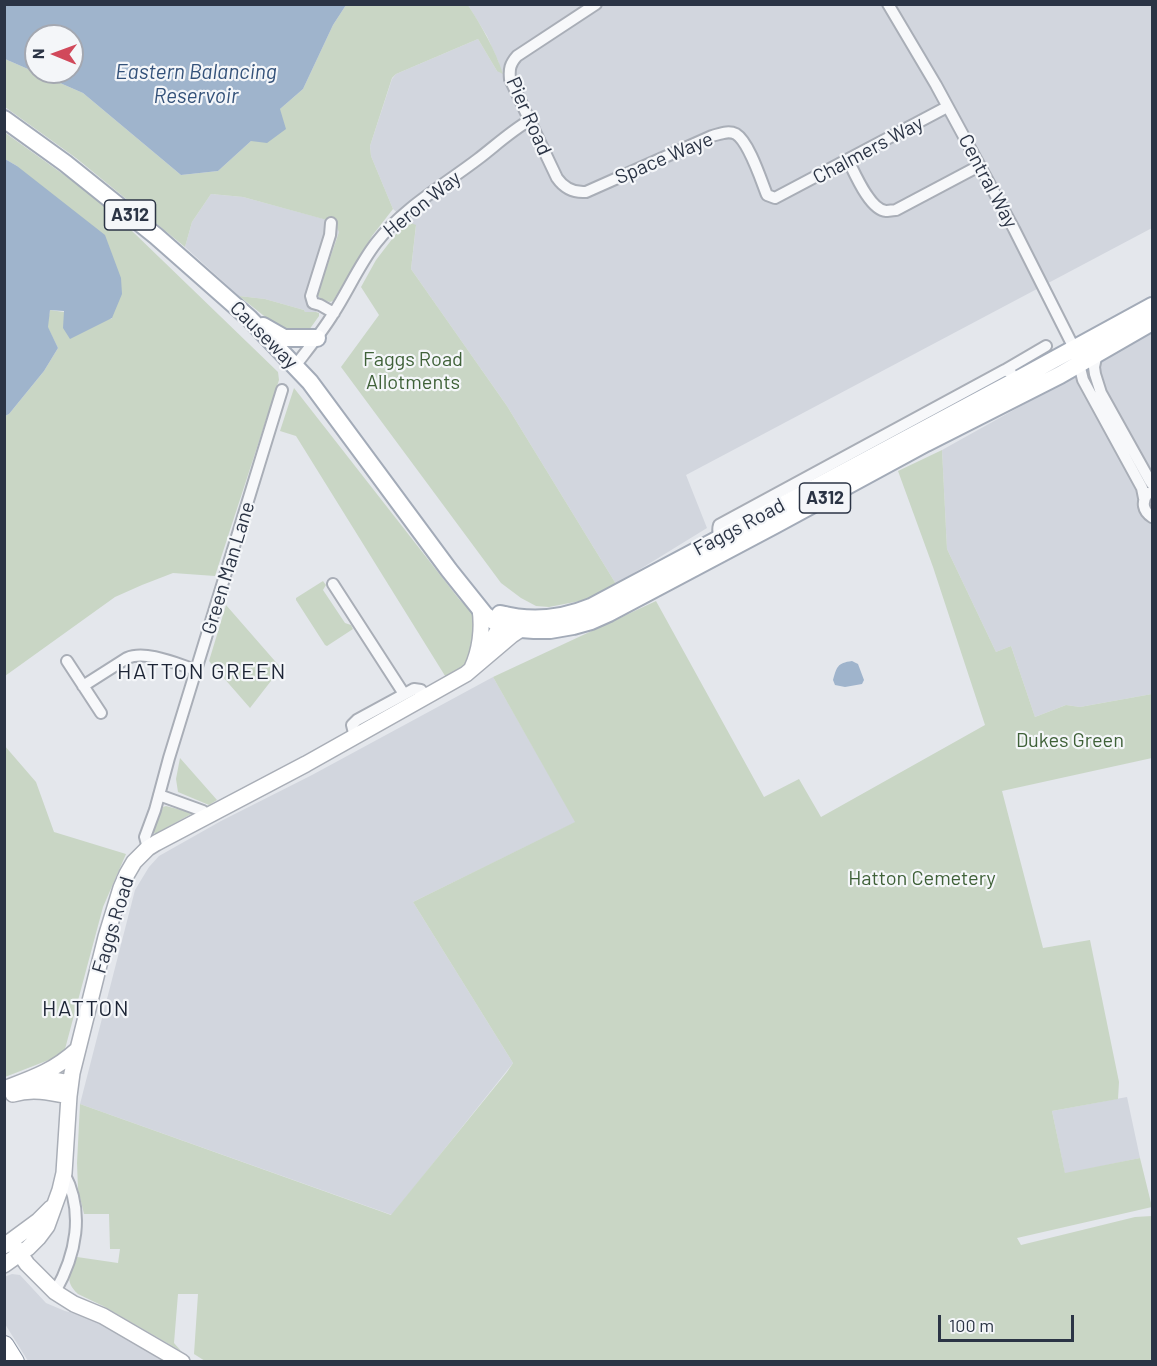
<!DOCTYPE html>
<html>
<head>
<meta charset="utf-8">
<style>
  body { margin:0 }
  #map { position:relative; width:1157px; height:1366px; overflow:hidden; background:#e4e7ec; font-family:Barlow,sans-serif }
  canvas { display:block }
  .frame { position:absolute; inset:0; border:6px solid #2b3445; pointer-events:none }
  .north { position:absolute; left:24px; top:24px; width:60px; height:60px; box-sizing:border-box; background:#f4f6f9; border:2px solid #a4a8b1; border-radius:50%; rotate:271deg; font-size:16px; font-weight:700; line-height:24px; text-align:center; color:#2b3445 }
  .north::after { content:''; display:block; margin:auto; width:21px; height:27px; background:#d1495b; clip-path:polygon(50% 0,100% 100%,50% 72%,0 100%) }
  .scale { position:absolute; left:938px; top:1315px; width:136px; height:27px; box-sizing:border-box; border:3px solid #2b3445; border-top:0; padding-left:8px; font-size:18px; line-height:21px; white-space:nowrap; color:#2b3445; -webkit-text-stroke:4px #f4f6f9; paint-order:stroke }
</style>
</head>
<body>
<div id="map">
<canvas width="1157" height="1366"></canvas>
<div class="frame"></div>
<div class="north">N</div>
<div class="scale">100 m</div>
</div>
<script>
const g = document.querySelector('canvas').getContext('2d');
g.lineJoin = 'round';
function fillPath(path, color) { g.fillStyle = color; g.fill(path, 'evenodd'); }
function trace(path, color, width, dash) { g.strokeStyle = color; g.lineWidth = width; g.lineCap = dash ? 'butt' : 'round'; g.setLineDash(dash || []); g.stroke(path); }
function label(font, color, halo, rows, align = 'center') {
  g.font = font + ' Barlow,sans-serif'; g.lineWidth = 4.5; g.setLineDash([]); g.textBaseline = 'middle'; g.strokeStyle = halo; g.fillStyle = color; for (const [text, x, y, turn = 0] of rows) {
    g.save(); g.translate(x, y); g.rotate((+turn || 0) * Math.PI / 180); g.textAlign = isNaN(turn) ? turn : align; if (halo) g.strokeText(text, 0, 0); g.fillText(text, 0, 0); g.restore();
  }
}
fillPath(new Path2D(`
  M468,5h684v223l-466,247 21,53 -91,56 -109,-178 -96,-137 5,-43 -10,-5 -13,-12 -22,-53 -1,-10 22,-67 4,-5 82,-35 19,32 2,-8 -12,-27z
  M211,194l32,3 92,25 4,10 -22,63 6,5 -7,12h-11l-1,-2 -39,-11 -26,-3 -54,-49 7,-25z
  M1152,333v361l-72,13 -14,-2 -31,12 -24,-71 -15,6 -49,-103 -5,-99z
  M493,677l83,145 -163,80 100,161 -121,152 -312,-111 55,-214 14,-23 10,-11 62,-35 91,-46z
  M1127,1097l13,61 -75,16 -13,-63z
  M12,1274l8,1 26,28 19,8 24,6 75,41 -2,4 -134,-1 -23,-37 -1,-47z`), '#d2d6de');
fillPath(new Path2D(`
  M346,5h122c14,22 27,44 35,69l-6,-3 -19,-32 -82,35 -4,4 -22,68 1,10 22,53 -21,27 -39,65 -3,1 -7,-2 -6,-5 22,-63 -5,-10 -91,-25 -32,-3 -19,28 -7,25 -109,-89 -71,-51v-48l78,34 98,82 37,-4 33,-30 29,-32 23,-20 30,-64z
  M4,132l98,70 176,170 1,8 -64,196 -42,-3 -31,12 -27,12 -110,79v-260l4,-2 35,-43 14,-23 -11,-22 3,-16 62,9 -95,-153 -12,-7z
  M406,221l10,4 -5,44 96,137 109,178 -31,16 -36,7 -13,-1 -15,-8 -20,-15 -160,-216 38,-52 -18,-28 15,-27z
  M239,296l26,3 39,11 1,2h11l3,1v3l-10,14 -4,2h-11l-16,-5z
  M294,388l165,211 12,12 4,7 -4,40 -6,11 -18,10 -151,-243 -16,-5z
  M942,450l5,99 49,103 15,-6 24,71 31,-12 14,2 72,-13v64l-150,33 41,157 47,-8 29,142 -1,17 -66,12 13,62 75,-15 12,49 -135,31 4,7 114,-28 17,-1v145h-947l-11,-7 4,-60h-20l-4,49 7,8 -78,-45 -25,-12c-15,-14 -7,-21 -1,-37l41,6 2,-14h-10l-1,-35h-25l-6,-25 -1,-26 3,-59 311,111 116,-143 6,-9 -100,-161 162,-80 -82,-145 163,-76 108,196 35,-18 22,38 164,-92 -52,-158 -35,-96z
  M323,581l3,4 -3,5 22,33 6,2 2,4 -26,17 -2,-1 -29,-45v-2z
  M226,605l55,63 -31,40 -41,-47z
  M4,745l32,37 18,50 72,22 -23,53 -38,142 -6,7 -54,21z
  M180,758l37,42 -8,5 -31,-13 -2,-13z
  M166,806l27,7 -38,21 -2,-3 10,-24z`), '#c9d6c5');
fillPath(new Path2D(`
  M5,4h341v1l-13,20 -30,64 -23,20 6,20 -19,14 -16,-2 -33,30 -37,4 -98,-82 -78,-34zM36,36h36v36h-36z
  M5,159l12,7 88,69 16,43 1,16 -10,24 -42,21 -7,-11 1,-17 -14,-1 -2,17 10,21 -14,23 -35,43 -4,2z
  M852,661l6,3 6,16 -2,4 -17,3 -10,-2 -2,-5c4,-13 4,-17 19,-19z`), '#9fb4cc');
const street = new Path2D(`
  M596,4l-79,52c-7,8 -8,13 -7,23l47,99c7,10 16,15 29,14l126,-56c8,-2 16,-6 24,-2 13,8 25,46 31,61l8,3 172,-91
  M888,4l48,81 78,144 63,125
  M848,160c7,14 22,50 38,51 1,0 9,-1 10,-1l83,-44
  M331,223l-1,12 -19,61 2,7 7,2 14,8
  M1097,353l-3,14 1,7 6,19 49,88 2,3
  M1081,358l-1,10 3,12 59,108 2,10
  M295,366c13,-17 27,-34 38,-52 15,-23 26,-49 43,-71 27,-35 68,-58 102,-84 17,-13 33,-28 52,-39
  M1005,370l41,-24
  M1148,493c-7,9 -5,18 4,24
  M722,543c-3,-6 -5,-12 -3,-18l286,-155 6,3 4,8
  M333,584l71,110
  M67,661l34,52
  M83,686l44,-28c19,-8 50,6 69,12
  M355,737l-3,-12 5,-5 57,-31 7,1 5,7
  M159,795l44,16 5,5
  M148,848l-3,-11 10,-27 14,-52 113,-368
  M55,1292c21,-37 30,-80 9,-119`);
const secondary = new Path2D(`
  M484,656l22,-41
  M472,668c8,-17 11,-39 8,-59
  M33,1079h14l23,4
  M4,1089c29,-11 50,-18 73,-39
  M13,1094c19,-6 37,-2 56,2
  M11,1241l16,23 28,28 19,12 29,12 79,46
  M4,1246l34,-25 13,-13
  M4,1265l24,-17 10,-10 9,-12 13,-36 4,-17 5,-77 3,-23 34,-136 15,-49 6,-14 7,-12 14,-14 8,-5 150,-79 160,-90 46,-39 9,-6`);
const primary = new Path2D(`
  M4,119l61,44 91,73 93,82 61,64 139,188 36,45 10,7 11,4 15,3 13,1h16l23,-4 18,-5 18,-8 166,-88 151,-82 134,-68 92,-53
  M263,326l21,12h33
  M500,614c31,8 62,5 91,-7l431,-230 130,-71`);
const highway = new Path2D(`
  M4,1346l10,16`);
trace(street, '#a9aeb7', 14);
trace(secondary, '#a9aeb7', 18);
trace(primary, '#a3abb8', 20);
trace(highway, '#8b94a3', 22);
trace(street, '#f7f8fa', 10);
trace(secondary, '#fff', 15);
trace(primary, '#fff', 16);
trace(highway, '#fff', 20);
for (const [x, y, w] of [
  [130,215,51],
  [825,498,51]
]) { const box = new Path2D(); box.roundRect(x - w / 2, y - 15, w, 30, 4.5); g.fillStyle = '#f4f6f9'; g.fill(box); trace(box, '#2b3445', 1.5); }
label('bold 18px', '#2b3445', null, [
  ["A312",130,215],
  ["A312",825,498]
]);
label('20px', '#2b3445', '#f4f6f9', [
  ["Pier Road",529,116,66],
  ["Chalmers Way",868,150,-28],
  ["Space Waye",664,158,-23],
  ["Central Way",988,181,62],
  ["Heron Way",422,204,-39],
  ["Causeway",264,335,45],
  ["Faggs Road",739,527,-28],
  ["Green Man Lane",228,568,-73],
  ["Faggs Road",113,925,-73]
]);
label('20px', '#3f6138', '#f4f6f9', [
  ["Faggs Road",413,359],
  ["Allotments",413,382],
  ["Dukes Green",1070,740],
  ["Hatton Cemetery",922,878]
]);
label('italic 21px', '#34527a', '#f4f6f9', [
  ["Eastern Balancing",196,72],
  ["Reservoir",196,96]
]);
g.letterSpacing = '1.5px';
label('22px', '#1d2536', '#f4f6f9', [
  ["HATTON GREEN",202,672],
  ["HATTON",86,1009]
]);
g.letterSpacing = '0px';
</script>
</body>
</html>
